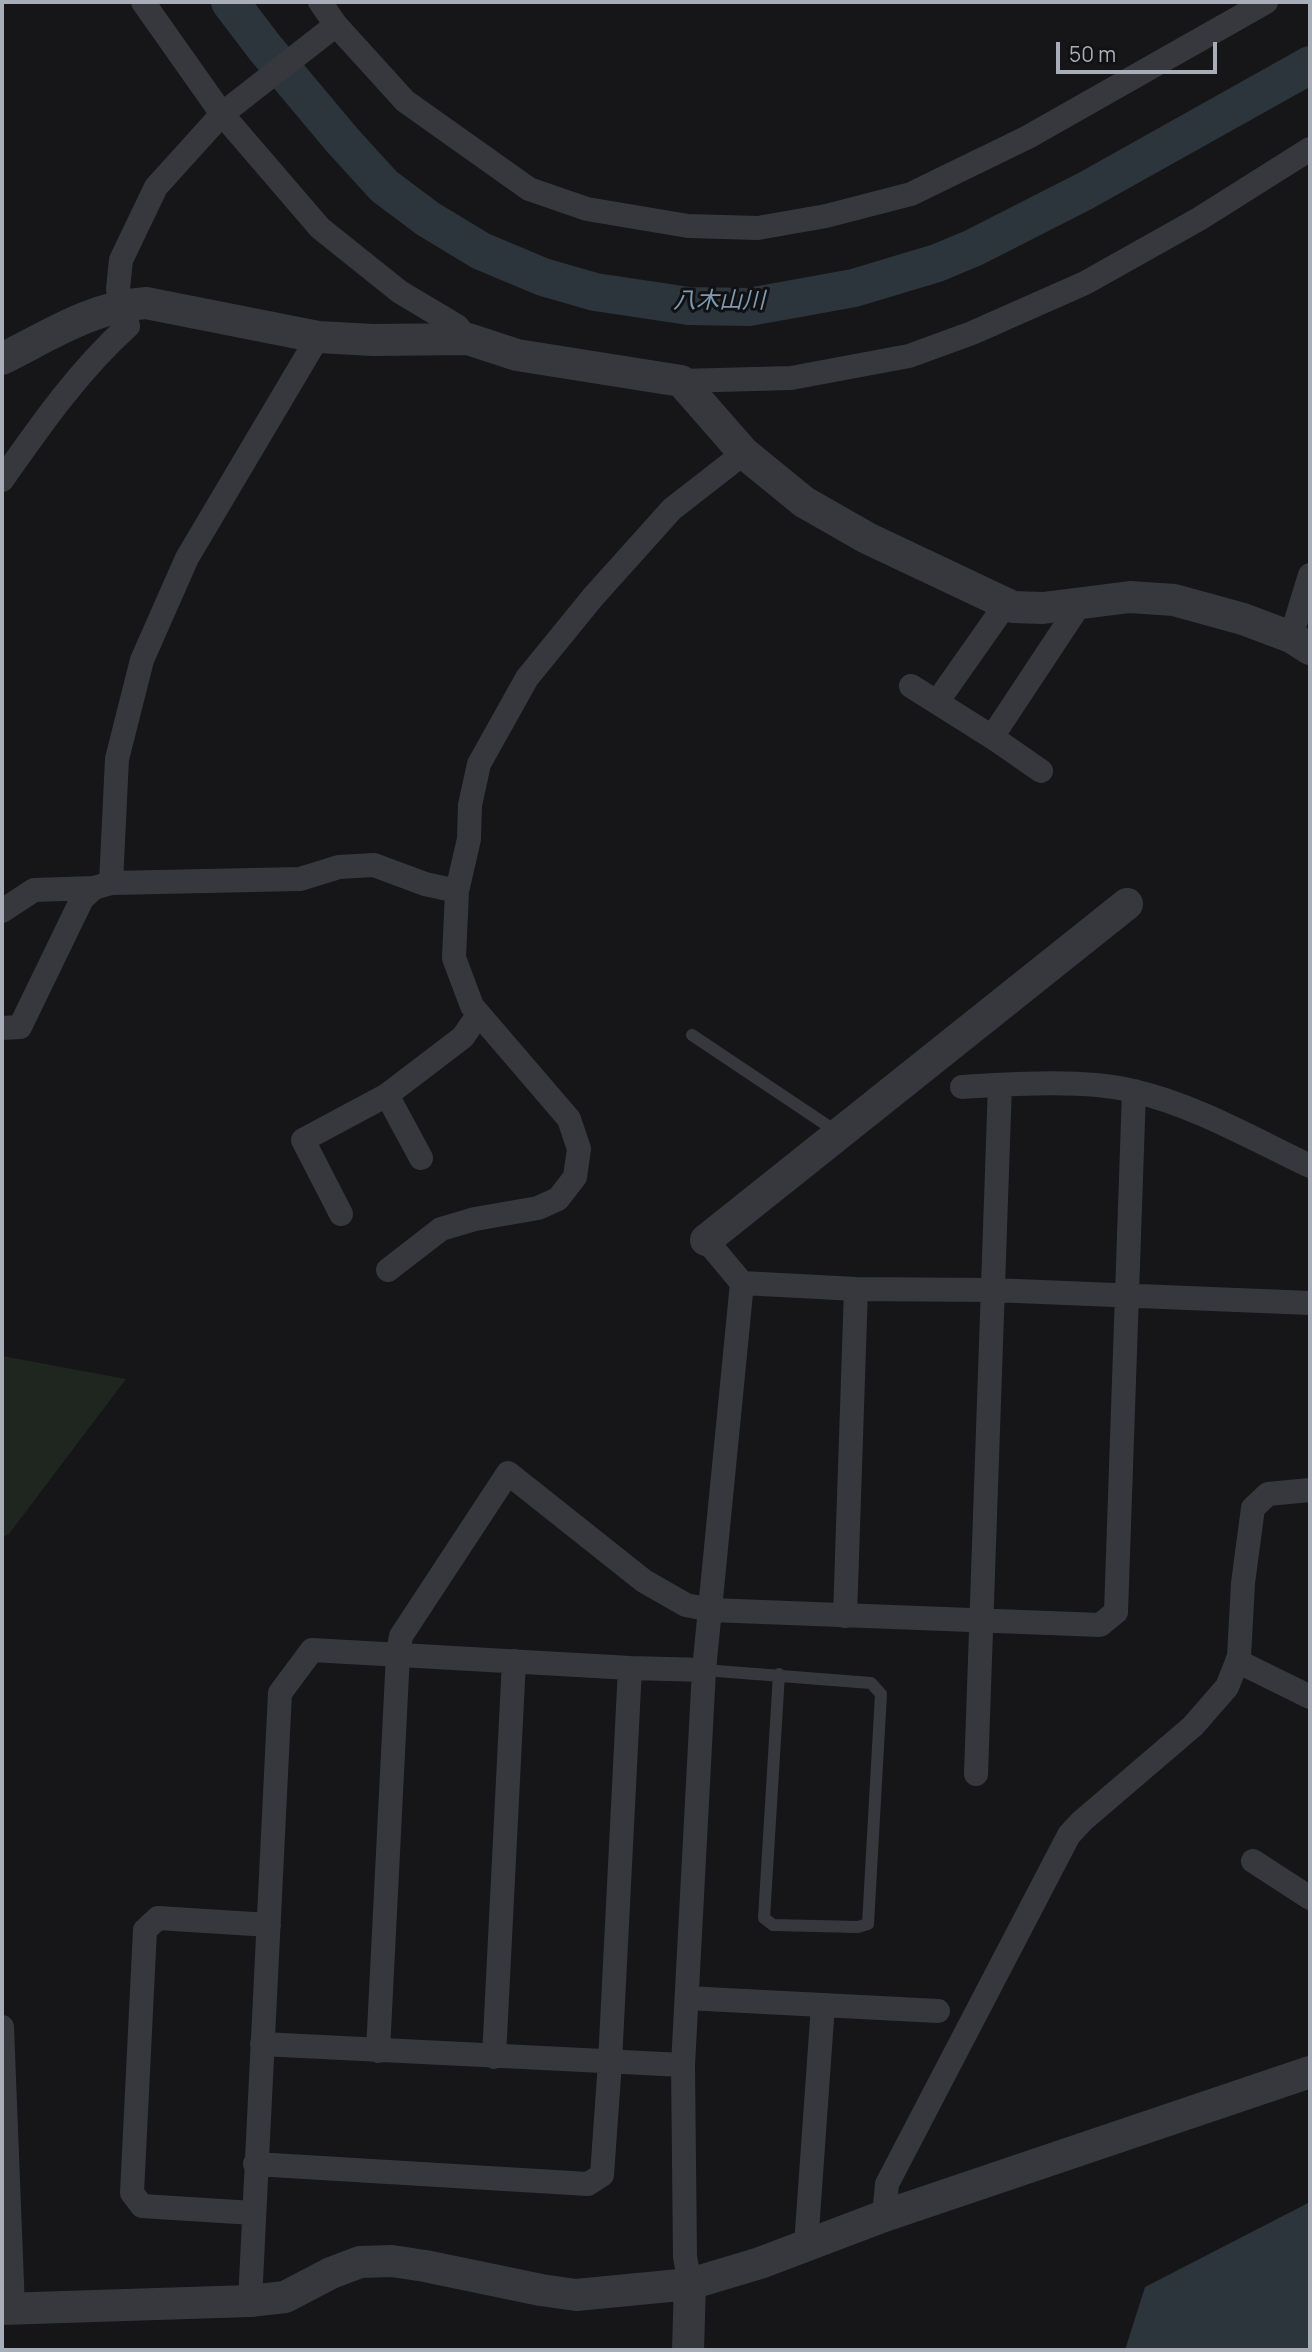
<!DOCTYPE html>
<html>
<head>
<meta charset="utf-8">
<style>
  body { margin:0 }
  #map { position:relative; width:1312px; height:2352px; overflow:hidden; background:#161618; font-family:Manrope,sans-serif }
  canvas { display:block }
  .frame { position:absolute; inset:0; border:4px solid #a8adb8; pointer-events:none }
  .scale { position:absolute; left:1056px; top:42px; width:161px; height:32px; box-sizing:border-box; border:4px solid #a8adb8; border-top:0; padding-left:9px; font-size:21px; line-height:24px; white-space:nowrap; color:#a8adb8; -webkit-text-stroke:5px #111113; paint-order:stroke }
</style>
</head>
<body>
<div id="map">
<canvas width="1312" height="2352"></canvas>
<div class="frame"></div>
<div class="scale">50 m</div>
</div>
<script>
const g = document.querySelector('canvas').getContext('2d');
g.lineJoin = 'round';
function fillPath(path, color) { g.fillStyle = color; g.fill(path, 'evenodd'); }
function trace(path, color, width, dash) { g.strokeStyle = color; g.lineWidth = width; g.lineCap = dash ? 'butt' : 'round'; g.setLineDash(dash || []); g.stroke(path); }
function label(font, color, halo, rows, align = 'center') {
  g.font = font + ' Manrope,"Noto Sans JP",sans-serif'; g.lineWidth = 6; g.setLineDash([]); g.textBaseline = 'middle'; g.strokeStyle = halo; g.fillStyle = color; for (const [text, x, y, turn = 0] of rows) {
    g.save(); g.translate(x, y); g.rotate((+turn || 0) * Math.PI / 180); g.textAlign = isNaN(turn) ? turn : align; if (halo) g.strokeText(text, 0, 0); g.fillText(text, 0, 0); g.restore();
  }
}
fillPath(new Path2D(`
  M2,1356l124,23 -117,155 -7,3z`), '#1e261f');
fillPath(new Path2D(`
  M1310,2202v148h-185l20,-63z`), '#2c353c');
trace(new Path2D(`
  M230,2l35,46 78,93 41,45 44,33 53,32 62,26 52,15 94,14 60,1 105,-19 83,-25 36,-15 112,-57 225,-126`), '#2c353c', 38);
trace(new Path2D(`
  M692,1035l148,99
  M704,1670l167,13 10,11 -13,230 -10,3 -85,-2 -9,-7 15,-244`), '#37383d', 12);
trace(new Path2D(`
  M143,2l79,112 98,114 80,64 57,34 11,13
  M320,2l16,23 69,76 124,88 58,20 101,17 70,2 68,-12 85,-22 117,-57 238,-135
  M681,381l110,-3 118,-22 63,-23 113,-50 114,-64 111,-70
  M2,480c38,-54 77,-110 126,-154l-10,-37 3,-29 35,-73 66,-73 114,-89
  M1291,637l19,-62
  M911,686l81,51 88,-133
  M937,702l69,-98
  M992,737l49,34
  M111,883l6,-124 25,-99 45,-102 131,-221
  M2,911l32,-21 60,-2
  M2,1028l18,-1 62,-128 12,-11 17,-5 189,-4 39,-12 35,-2 51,19 32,7
  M962,1087c51,-3 123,-8 171,4 62,14 120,48 177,75
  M387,1095l34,63
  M341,1214l-38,-74 84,-45 76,-58 15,-22
  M388,1270l53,-41 34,-10 63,-11 20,-9 17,-22 4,-28 -10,-30 -97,-113 -18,-48 3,-67 12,-52 1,-34 9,-41 48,-86 66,-81 79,-88 72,-56
  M742,1283l114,6 136,1 318,13
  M845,1616l11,-327
  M1237,1661l73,36
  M976,1774l24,-689
  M1253,1861l57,37
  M687,1998l251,13
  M2,2027l11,282
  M262,2044l421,21
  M378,2051l20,-397 3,-18 107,-163 136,108 42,24 25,5 389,15 16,-13 18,-521
  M494,2057l20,-396
  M255,2164l333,20 14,-9 8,-113 20,-394
  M253,2213l-111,-7 -10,-13 13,-263 13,-12 111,7
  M884,2216l3,-32 182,-349 13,-14 111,-95 34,-39 12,-30 4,-74 10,-75 15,-14 42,-4
  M806,2245l17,-240
  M690,2284l-5,-27 -2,-192 21,-395 38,-387 -36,-43
  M250,2301l30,-608 32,-43 318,18 74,2`), '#37383d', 24);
trace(new Path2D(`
  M2,359c46,-23 92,-53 144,-56l172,34 55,3 95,-1 49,16 164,26 63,72 60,49 63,36 146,69 30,1 87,-11 44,3 69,19 48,18 19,12
  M706,1240l421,-336
  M2,2309l248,-8 35,-4 46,-24 29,-11 32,-1 33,5 116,24 35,5 114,-11
  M688,2350l2,-66 70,-21 124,-47 426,-144`), '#37383d', 32);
label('italic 23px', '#7f9bb3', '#111113', [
  ["八木山川",719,302]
]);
</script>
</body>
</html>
